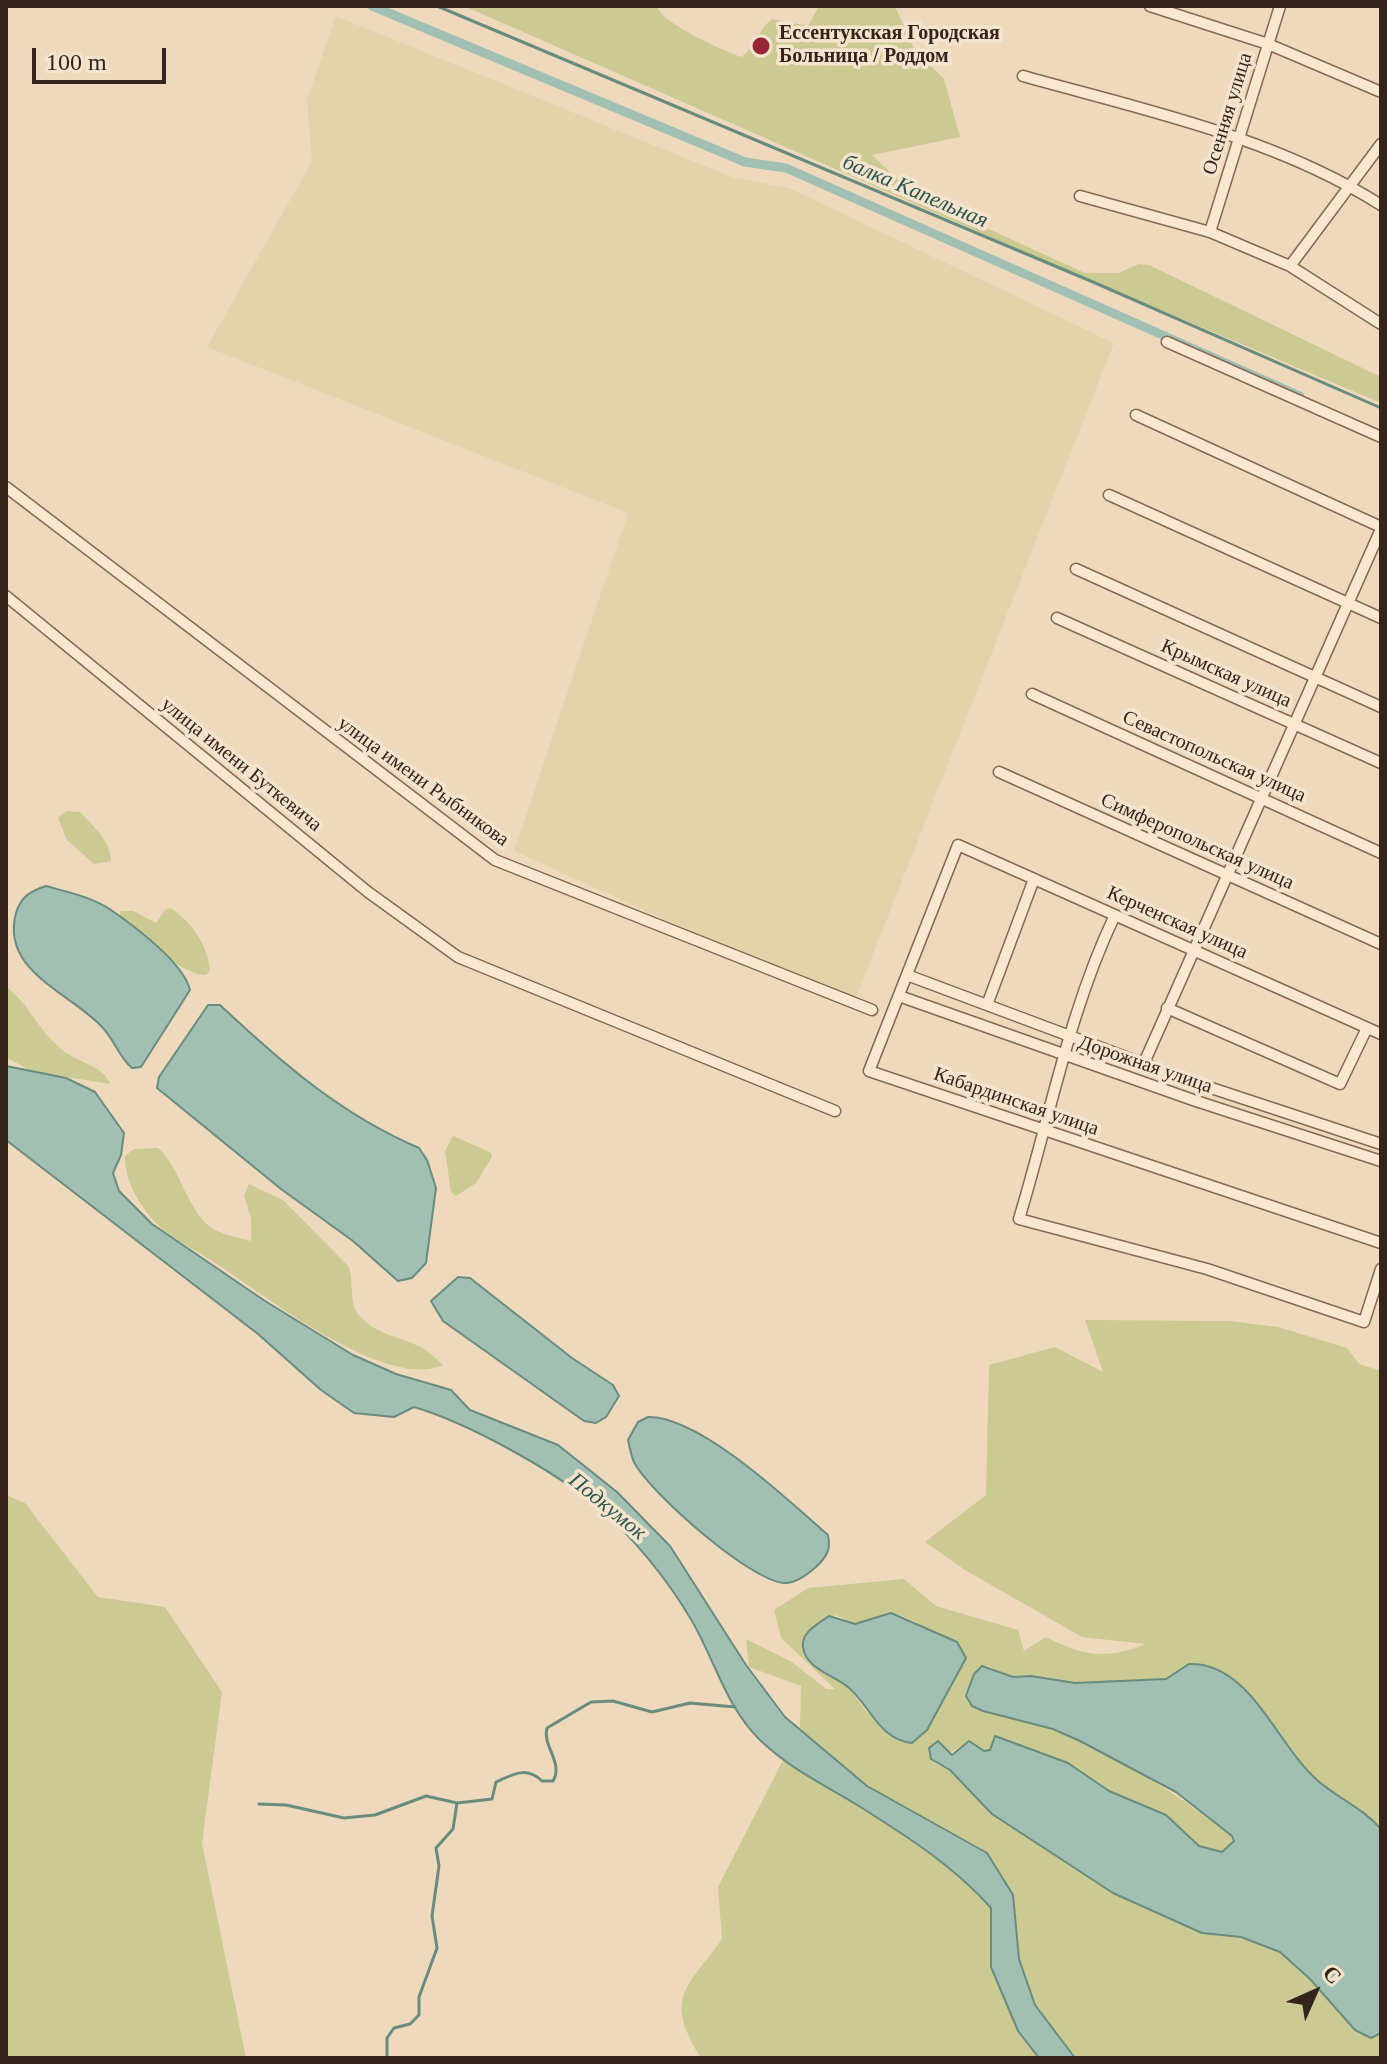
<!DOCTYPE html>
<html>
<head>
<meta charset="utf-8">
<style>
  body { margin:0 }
  #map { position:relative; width:1387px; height:2064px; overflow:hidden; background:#eed9bd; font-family:"Times New Roman",serif }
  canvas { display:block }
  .frame { position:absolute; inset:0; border:8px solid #35241b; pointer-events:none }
  .north { position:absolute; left:1275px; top:1952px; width:80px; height:80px; -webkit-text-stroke:6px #f5e4cd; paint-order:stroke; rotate:45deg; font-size:22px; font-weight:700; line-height:32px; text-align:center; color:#35241b }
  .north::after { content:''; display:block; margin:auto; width:28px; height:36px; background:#35241b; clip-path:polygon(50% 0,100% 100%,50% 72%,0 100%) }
  .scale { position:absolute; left:32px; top:48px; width:134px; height:36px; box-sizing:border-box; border:4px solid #35241b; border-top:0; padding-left:10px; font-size:24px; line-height:28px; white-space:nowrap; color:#35241b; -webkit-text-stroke:6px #f5e4cd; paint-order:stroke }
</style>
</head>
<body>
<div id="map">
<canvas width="1387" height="2064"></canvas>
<div class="frame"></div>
<div class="north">С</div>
<div class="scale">100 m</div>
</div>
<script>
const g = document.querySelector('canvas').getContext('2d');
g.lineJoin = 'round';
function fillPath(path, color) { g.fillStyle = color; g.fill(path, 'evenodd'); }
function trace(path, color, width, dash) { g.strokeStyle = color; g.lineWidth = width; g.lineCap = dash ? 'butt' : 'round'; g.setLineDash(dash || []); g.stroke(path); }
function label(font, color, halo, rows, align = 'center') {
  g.font = font + ' "Times New Roman",serif'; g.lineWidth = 7; g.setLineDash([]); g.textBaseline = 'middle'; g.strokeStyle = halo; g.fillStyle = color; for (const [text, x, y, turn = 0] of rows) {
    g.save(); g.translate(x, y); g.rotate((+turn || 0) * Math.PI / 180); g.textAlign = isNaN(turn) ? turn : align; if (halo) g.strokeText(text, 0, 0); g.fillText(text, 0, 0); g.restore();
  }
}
fillPath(new Path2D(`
  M336,16l396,161 57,11 325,155 -261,662 -339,-154 114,-338 -421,-166 105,-186 -5,-62z`), '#e3d3ab');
fillPath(new Path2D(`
  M464,6h193c4,17 66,45 85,51 13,-11 16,-27 30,-38l36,7 11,-20h76l20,45 29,28 16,58 -88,18 42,40 171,78h33l21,-9 10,1 232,112v26l-329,-139z
  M67,811l13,1c13,14 31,29 31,49l-17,3 -27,-24 -9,-22z
  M171,908c22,16 36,36 39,62l-4,5c-24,1 -68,-41 -87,-58l2,-6h12l23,12 9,-13z
  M6,986c24,19 34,48 59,66 13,10 40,15 45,32l-79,-13 -25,-14z
  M453,1136l37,16 2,5 -16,26 -20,13 -5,-4 -6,-41z
  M158,1148c24,21 29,66 57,82 10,5 25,8 36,11v-23l-7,-22 5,-12 34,16 65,66c7,15 0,35 10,48 17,22 44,22 66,35 7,4 13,11 19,16 -56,26 -176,-68 -223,-99 -20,-14 -50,-27 -66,-45 -17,-20 -29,-40 -29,-65l9,-7z
  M1085,1320l144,1 49,6 69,21 12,16 22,7v458c-18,-21 -43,-31 -64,-48 -33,-29 -54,-84 -87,-104 -11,-7 -28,-9 -41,-13l-22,15 -92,4 -44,-7 -18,1 -25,-11 -14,8 20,41c79,9 176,73 238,121l2,5 -12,11 -23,-6 -33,-31 -57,-24 -41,-28 -73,-27 -5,14 -6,1 -15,-10 -35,22 16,7 42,44 210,119c26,3 55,5 78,19 40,25 50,70 97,85l4,-4v25h-680c-38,-61 -14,-70 21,-119l-4,-52 82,-160 1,-41 -52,-19 -3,-28 46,23 34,27h9l-54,-51 -7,-28 34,-22 96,-9 32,27 82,24 6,21 22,-14c37,19 60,23 100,7l-64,-7 -117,-67 -40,-28 61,-47 3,-130 66,-18 48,25zM886,1614c24,-3 62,30 80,44l-39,72 -10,10 -22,-1 -30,-29 -17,-24 -43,-31 -3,-11 4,-10 29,-19 20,9z
  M6,1495l19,8 73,94 67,10 57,85 -20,151 44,215h-240z`), '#cbca92');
const water = new Path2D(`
  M46,886c21,6 46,11 65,24 23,16 73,53 79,80l-49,77 -9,1c-13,-11 -17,-27 -29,-40 -31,-35 -103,-56 -87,-115 5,-16 14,-22 30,-27z
  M208,1005h12c62,58 120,109 199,143l8,12 9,28 -10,75 -14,15 -14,3 -45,-40 -72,-52 -124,-101 2,-11z
  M6,1066l60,12 29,14 29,41 -3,22 -8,18 6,18 33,33 113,77 88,54 43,19 55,16 19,20 88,35 59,47 53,54 76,119 39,52 82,69 120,67 26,42 6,64 16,46 40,53h-36l-21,-27 -27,-64v-59c-36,-41 -83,-71 -129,-100 -37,-23 -69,-37 -101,-67 -34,-32 -46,-80 -69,-120 -24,-41 -60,-86 -97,-116 -44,-36 -127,-82 -181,-98l-20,10 -40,-4 -33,-23 -63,-56 -252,-194z
  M458,1277l12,1 102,80 41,27 6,11 -13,21 -10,6 -12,-2 -141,-100 -12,-20z
  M648,1417c52,-1 141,84 180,118 3,15 -1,21 -12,32 -8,7 -21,17 -32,16 -35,-3 -131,-88 -149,-119 -4,-7 -5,-16 -7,-24l10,-18z
  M891,1613l66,29 9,16 -39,72 -15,13c-33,-3 -42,-38 -64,-56 -13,-11 -43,-19 -45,-40 -2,-15 15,-23 26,-31l26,8z
  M1189,1664c61,-2 87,80 128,116 20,18 46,28 64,49v204l-10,5 -16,-8 -45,-51 -30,-27 -39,-15 -39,-4 -89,-40 -121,-79 -42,-44 -19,-11 -2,-11 9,-7 14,14 17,-14 15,10 6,-1 5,-14 73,27 41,28 57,24 33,31 23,6 12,-11 -2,-5 -56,-44 -96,-51 -27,-12 -70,-18 -11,-5 -6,-10 8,-22 8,-8 31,11 18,-1 44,7 91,-4z`);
fillPath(water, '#a1bfb2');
trace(water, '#698c7f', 2);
trace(new Path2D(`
  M437,6l656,276 288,126
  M259,1804l27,1 58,13 31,-3 51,-19 31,7 35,-4 4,-17c18,-8 30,-16 46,-1h11c11,-18 -11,-35 -6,-53l44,-26 22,-1 39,11 38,-9 45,4
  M387,2058v-20l7,-10 16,-4 9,-9v-18l18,-49 -5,-32 7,-50 -3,-18 17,-19 4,-26`), '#698c7f', 3);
trace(new Path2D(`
  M372,6l373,156 41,6 514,228`), '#a1bfb2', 9);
const minor = new Path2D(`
  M1150,6l118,38 113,48
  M1023,76c121,34 251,61 358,129
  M1080,196l130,36 80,34 91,58
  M1210,232l70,-226
  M1290,266l91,-122
  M1167,342l214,95
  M1136,415l245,112
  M6,487l489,373 377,150
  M1109,495l272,123
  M1076,569l305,138
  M6,596l362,296 90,65 377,154
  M1057,618l324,145
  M1032,694l349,159
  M999,772l382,172
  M1115,915c-46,96 -65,202 -96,304l188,50 157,53 17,-53
  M907,975l283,106 191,63
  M899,996l297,105 185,60
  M987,1005l47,-126
  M1167,1008l173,76 27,-56
  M1381,1034l-423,-189 -89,226 512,172
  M1144,1063l237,-534`);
trace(minor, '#856956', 13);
trace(minor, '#f9e7d0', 10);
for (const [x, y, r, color] of [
  [761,46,10,"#952636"]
]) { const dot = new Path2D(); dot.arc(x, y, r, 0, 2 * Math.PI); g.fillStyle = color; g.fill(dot); trace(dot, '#f5e4cd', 3); }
label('bold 20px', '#35241b', '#f5e4cd', [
  ["Ессентукская Городская",779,34],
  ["Больница / Роддом",779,57]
], 'left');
label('20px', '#35241b', '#f5e4cd', [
  ["Осенняя улица",1228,114,-73],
  ["Крымская улица",1226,674,24],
  ["Севастопольская улица",1214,757,24],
  ["улица имени Буткевича",241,765,39],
  ["улица имени Рыбникова",423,782,36],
  ["Симферопольская улица",1197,842,24],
  ["Керченская улица",1177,923,24],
  ["Дорожная улица",1145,1065,19],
  ["Кабардинская улица",1016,1102,19]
]);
label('italic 22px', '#2a554c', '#f5e4cd', [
  ["балка Капельная",915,192,23],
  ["Подкумок",607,1507,39]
]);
</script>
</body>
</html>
